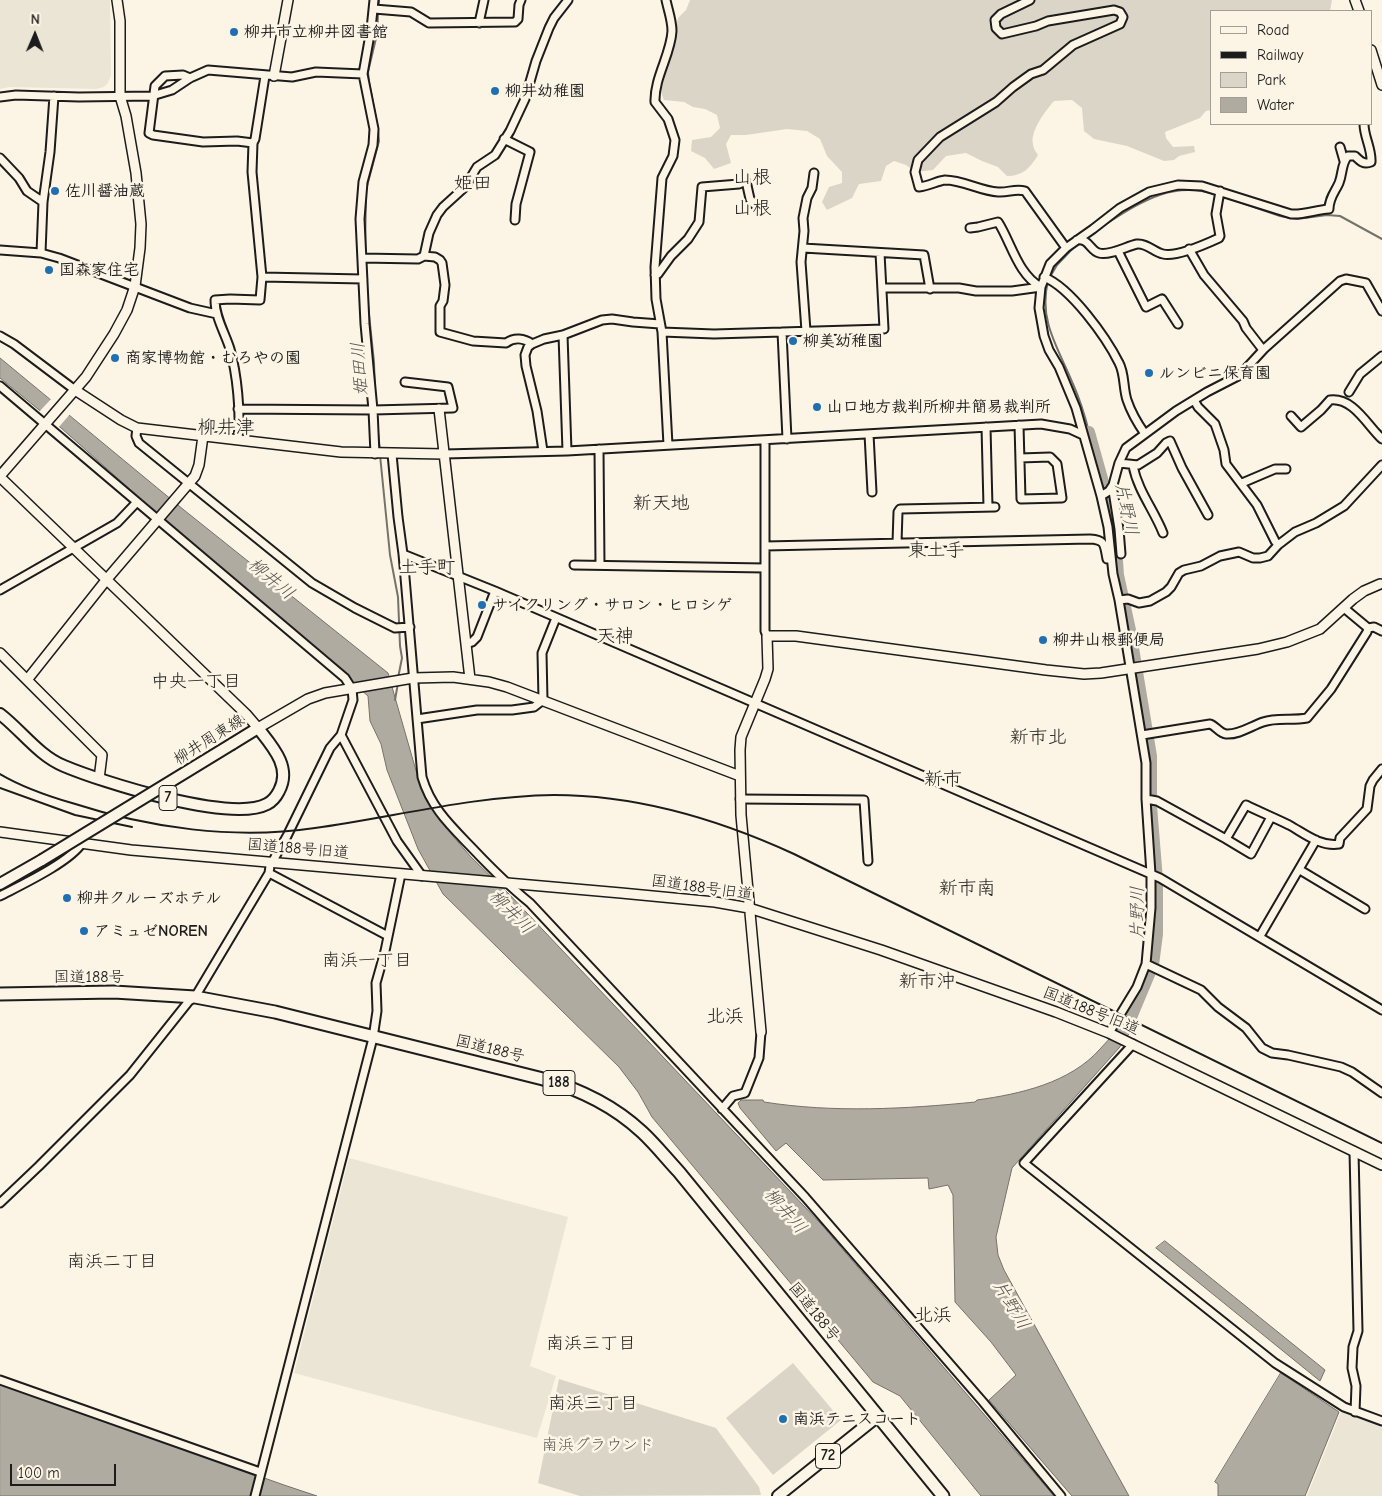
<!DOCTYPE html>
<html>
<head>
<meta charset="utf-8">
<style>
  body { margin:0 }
  #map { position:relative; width:1382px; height:1496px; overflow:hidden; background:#fcf5e5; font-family:"Comic Neue",sans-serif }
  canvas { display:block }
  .legend { position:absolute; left:1210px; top:10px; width:162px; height:115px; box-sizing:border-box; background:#fcf5e5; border:1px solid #a29e95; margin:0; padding:6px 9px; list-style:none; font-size:15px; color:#1c1c1c }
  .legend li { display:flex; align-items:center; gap:10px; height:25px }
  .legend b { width:25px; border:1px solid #a29e95 }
  .north { position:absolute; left:10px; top:10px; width:50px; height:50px; -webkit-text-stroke:4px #fcf5e5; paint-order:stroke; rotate:1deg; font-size:14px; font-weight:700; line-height:20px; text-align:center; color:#1c1c1c }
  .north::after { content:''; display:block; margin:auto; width:18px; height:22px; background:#1c1c1c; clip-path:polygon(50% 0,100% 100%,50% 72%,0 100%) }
  .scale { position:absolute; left:10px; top:1464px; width:106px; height:22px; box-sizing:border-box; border:2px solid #1c1c1c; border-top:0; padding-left:6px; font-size:15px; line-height:18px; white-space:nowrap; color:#1c1c1c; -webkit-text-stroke:4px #fcf5e5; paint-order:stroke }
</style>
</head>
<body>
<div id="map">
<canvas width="1382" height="1496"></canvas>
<ul class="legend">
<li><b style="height:6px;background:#fcf5e5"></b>Road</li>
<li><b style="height:6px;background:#1c1c1c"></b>Railway</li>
<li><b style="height:14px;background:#dbd5c8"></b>Park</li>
<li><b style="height:14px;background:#b0aba1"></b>Water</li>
</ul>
<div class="north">N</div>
<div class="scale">100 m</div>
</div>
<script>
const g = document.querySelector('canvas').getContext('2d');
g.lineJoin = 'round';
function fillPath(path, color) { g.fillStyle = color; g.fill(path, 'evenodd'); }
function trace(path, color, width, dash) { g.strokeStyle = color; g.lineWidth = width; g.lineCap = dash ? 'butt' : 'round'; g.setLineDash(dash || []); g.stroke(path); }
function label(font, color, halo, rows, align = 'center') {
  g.font = font + ' "Comic Neue","Klee One",sans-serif'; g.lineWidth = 5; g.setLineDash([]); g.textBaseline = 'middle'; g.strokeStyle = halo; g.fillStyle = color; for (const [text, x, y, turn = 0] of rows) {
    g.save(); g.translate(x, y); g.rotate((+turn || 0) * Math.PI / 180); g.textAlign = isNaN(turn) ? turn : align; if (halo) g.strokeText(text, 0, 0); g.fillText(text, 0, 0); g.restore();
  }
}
fillPath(new Path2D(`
  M0,0h110l1,75 -3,8 -4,4 -8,2 -86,-2 -10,2z
  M349,1158l219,59 -38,149 26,10 -19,62 -243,-65z
  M1341,1412l41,14v70h-75z`), '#ebe5d6');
fillPath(new Path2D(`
  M690,0h642l-2,11h-119v99l-5,1 -6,7 -35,14 1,6 7,9 21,-1 1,6 -16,4 -5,4 -10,1 -37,-15 -33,-7 -10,-8 -2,-23 -10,-8 -18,1c-8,9 -24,30 -21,43 0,4 3,8 5,11 -8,13 -15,21 -31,21l-9,-9 -16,-6 -16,-8 -20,3 -13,14 -17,2 -10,-7 -12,-4 -8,5 -5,15 -22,3 -7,14 -25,12 -5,-8 7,-15 13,-4v-11l-15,-16 -7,-17 -13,-8 -20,-2 -41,6h-15l-5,9 5,19 -17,6 -9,-11 -14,-7 1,-11 19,-3 9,-9 -3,-13 -12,-6 -12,-2 -9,-5 -20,-2 -3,-8 17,-74 8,-8z
  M793,1363l48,57 -68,55 -47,-57z
  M559,1379l157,49 43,59 2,8 -181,1 -42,-13z`), '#dbd5c8');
const water = new Path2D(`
  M0,358l184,152 204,163 31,108 20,39 32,37 38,37 312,330 233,272h-73l-81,-100 -27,-14 -221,-265 -14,-25 -19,-25 -176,-173 -25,-45 -31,-79 -6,-26 -11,-23 -2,-25 -208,-180 -100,-89 -60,-49z
  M1129,1012l9,2 -7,17 -12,17 -107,120 -16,69 2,18 6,15 125,226h-57l-83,-96 27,-25 -25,-33 -36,-40 -2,-107 -5,-10 -19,4 -1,-11 -105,2 -37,-37 -10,8 -36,-43 -2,-5 3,-3h22l1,2c69,11 142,7 211,0l2,-2c43,-6 93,-17 123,-51 11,-11 20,-24 29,-37z
  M1165,1241l160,129 -5,11 -164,-133z
  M1281,1373l58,39 -34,84h-87v-12l-3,-2z
  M0,1384l284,101 33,11h-317z`);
fillPath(water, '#b0aba1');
trace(water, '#75726c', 1);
fillPath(new Path2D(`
  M52,398l19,15 -13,15 -19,-16z`), '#fcf5e5');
trace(new Path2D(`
  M379,3v-3
  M1222,196l58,20 17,3 30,-4 13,1 42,23
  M1101,227c37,-23 70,-48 116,-32
  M365,256l1,-66 13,-49 -1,-12 -9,-47 -1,-10 9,-38 1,-20
  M1050,277l7,-12 20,-21
  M1048,281c-10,40 11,68 25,103 7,16 12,32 16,48
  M367,295l7,67 1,31
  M377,425l3,25
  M380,455l10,100 8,42 2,49 2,12 -4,20
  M395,700l3,-17`), '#75726c', 2);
trace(new Path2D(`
  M1089,432l19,68 7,34 3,41 12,55 21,126v50l6,74v54l-4,31 -26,62`), '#b0aba1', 12);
const minor = new Path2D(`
  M374,0l-3,29 -8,45 11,55 -1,16 -10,37 -3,37 5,105 8,86 2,44
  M666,0c2,10 6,20 6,31 -1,23 -18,47 -17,71l13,17 7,21 -2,16 -11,22 -7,89 1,32 6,33 6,113
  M1030,0l-29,14 -6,6 1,8 6,6 34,-8 12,-5 66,-11 6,2 3,5 -3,7 -47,21 -30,25 -12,4 -18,13 -17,15 -56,35 -22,23 -3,12 4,15c10,-1 18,-6 26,-7 18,0 35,11 53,12 10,1 17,-4 27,-1l41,57
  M374,9l37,3 18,11 86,-1 3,-3 1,-14 2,-5
  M479,23l5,-23
  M190,78l-7,-3 -18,1 -10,10 -6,47 4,2 50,7 34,-1 16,2
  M0,97l16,-2 63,2 73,-1 20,-6 18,-12 18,-8 84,7 24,-5 47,2
  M504,139l26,13 -14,52 -1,16
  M1340,147l4,14
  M0,158l19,20 8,13 16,11
  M970,228l8,-1 20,-5c13,20 20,53 43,65
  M1077,240c12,-2 13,11 22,13 11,3 28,-7 38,-9 10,-1 17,8 26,10 13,3 43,-10 56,-16l1,-2 -4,-22 4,-23
  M803,248l121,7 6,34
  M1189,249l15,26 39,46 3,7 17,22
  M0,250l41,3 18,5 131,50 27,6
  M1118,251l28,56 16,-8 16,25
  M41,253l2,-51 7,-50 4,-56
  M424,256l11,1 5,3 2,3 3,22 -2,16 -3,5v26l33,9 33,2c8,-6 18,-5 26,1
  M362,258l56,1 6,-3 5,-23 8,-18 6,-8 22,-20 12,-20 18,-12 15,-24 15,-32 11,-38 13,-33 5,-10 14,-18
  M655,275l3,-1 13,-18 17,-17 11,-17 3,-35 37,-3 7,-3 4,18 4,5
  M262,277l101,2
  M1044,277c27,11 62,60 75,86 6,11 4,25 8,37 4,12 11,24 18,34
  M882,288h77l17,3h36l29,-4
  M806,331l-5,-69 3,-31 -1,-13 4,-20 5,-10 2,-15
  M662,332l52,2 170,-5 -4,-76
  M782,332l5,107
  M563,335l4,116
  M0,336l14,8 61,46
  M0,386l345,292 7,11 1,11 -12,35 -11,13 -43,88 -17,30 -1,7 -74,124 -6,4 -59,74 -91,91 -39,37
  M1349,392l11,-18 22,-18
  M1194,400l4,7 17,17 9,26 2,14 31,41 18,36 3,4
  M238,409l135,1 80,-2 -5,-21 -43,-5
  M1291,416l10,11 20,-17 9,-10c23,-3 37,25 52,39
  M1019,425l2,74 41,-1 -5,-34 -7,-7 -30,1
  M986,427l2,80
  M137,428l-1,8 3,7 173,140 43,25 40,20 15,-1
  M869,434l3,58
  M238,439c3,-26 -1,-65 -8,-90 -5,-16 -15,-32 -15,-49l15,-1 30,1 2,-23 -10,-105 1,-29 2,-4 10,-63
  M765,440v191l2,5
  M599,449l1,116
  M543,451l-6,-40 -11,-45 -1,-11 3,-8 4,-3 12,-5 19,-4 39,-15 10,-1 21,3 27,2
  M392,454l6,63 5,37 19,223c9,31 29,49 51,72 18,19 36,37 57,54l275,294 178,205 78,94
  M444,454l123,-3 474,-27 29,5 13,6
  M1119,463l19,2 19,-12 9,-10 4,-2 12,27 26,47
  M1133,466c5,25 21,44 30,67
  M1242,483l33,-14h11
  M1111,489l2,2 6,38 2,25
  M1101,496l8,-5 4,-6 6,-22 7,-15 50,-37 31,-19 33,-17 24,-26 76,-68 6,-2 20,4 16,28
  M897,543l1,-31 2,-3 95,-2
  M765,546l325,-7c16,1 14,6 17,20
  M403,554l92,37 665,287 222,132
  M574,565l191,3
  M0,590l117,-67 20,-21
  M1119,600l9,-1 11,4 11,-2 16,-9 5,-5 8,-14 5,-3 17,-4 19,-10 19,-4 14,6h7l8,-2 10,-11 17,-13 21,-9 28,-17 38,-41
  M1368,628l6,-1 8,4
  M466,644l6,-2 5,-5 18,-46
  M417,719l60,-9h35l22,-3 9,-7 -1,-47 14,-35
  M341,735l56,106 25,35
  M1142,735l68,-11c6,2 9,9 16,10 13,1 25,-8 37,-12 14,-5 29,-1 44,-4l24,-29 36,-57 1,-4 -24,-20
  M740,799l124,1 4,61
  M1146,799l11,2 69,38 20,-34c14,7 29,13 43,20 15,8 31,22 50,19l1,-6 27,-29 3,-23 3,-6 9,-11
  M1226,839l25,15 20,-37
  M1300,870l65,39
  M269,873l119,63
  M0,896c21,-11 70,-34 82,-53
  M1260,936l56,-96
  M1146,964l55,26 17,17 28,21 16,20 10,5 16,2 53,12 11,5 30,21
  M1109,1033l28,-46 9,-23 5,-56v-34l-5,-75v-36l-27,-163 -6,-26 -5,-47 -7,-31 -25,-88 -17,-41 -10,-17 -5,-14 -5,-28 2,-21 9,-23 16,-16 27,-19 27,-21 29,-16 29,-7 24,1 89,28c13,1 24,-4 38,-5 0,-11 6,-17 10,-26 4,-10 2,-19 9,-27h7c5,5 9,9 16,6 1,-13 -7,-25 -7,-38
  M1133,1044l-109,119 251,200 69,44 38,14
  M722,1109l11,-13 12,-3 14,-35 2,-26
  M1354,1151l4,180 -5,16 -1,21 4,18 -1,26
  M0,1380l260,92
  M255,1496l118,-458 4,-27 -1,-28 9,-32 16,-77`);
const tertiary = new Path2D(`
  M1355,0l4,11
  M1371,50l11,35
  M274,76l14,-76
  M75,390l46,30 16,8 204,24 103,2
  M439,409l31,270
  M0,476l86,-99 28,-43 13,-24 8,-24 5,-38 1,-24 -5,-51 -10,-57 -6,-20v-75l-3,-21
  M0,477l246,237 12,14 50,-29 17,-6 88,-15 40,-1 36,5 18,5 233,89
  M0,653l102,102 -3,24
  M27,680l80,-101 88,-103 4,-11 4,-29
  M0,832l131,18 490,43 94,9 34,6 132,42 175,62 53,21 273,132
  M761,1032l-20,-217 -1,-65 1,-13 24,-58 3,-10 -1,-33h29l250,34 38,4 17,-1 157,-24 29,-7 33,-13 33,-30 11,-8 16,-7`);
const primary = new Path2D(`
  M0,714c21,16 39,42 64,52 38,16 167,57 203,38 6,-3 9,-7 12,-13 13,-24 -7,-45 -21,-63l-26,16
  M0,884l42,-24
  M778,1496l100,-80`);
const trunk = new Path2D(`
  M0,994l114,-2 81,5 80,15 268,67c36,10 71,27 99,53 13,12 24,26 37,40l264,324`);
trace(minor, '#1c1c1c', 11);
trace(tertiary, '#1c1c1c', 12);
trace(primary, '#1c1c1c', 14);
trace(trunk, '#1c1c1c', 15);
trace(minor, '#fcf5e5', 7);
trace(tertiary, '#fcf5e5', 9);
trace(primary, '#fcf5e5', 10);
trace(trunk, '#fcf5e5', 11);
trace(new Path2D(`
  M0,774c22,13 48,22 72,29 77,25 162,37 243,25 79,-11 158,-32 239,-33 84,0 164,24 240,59l588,289
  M0,788l75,27 57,12`), '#1c1c1c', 2);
const primaryBridge = new Path2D(`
  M42,860l190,-116`);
trace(primaryBridge, '#1c1c1c', 14, []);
trace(primaryBridge, '#fcf5e5', 10);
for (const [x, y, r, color] of [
  [234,32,5,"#1f6fb2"],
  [495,91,5,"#1f6fb2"],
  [55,191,5,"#1f6fb2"],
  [49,270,5,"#1f6fb2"],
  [793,341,5,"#1f6fb2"],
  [115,358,5,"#1f6fb2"],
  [1149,373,5,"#1f6fb2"],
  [817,407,5,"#1f6fb2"],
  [482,605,5,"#1f6fb2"],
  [1043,640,5,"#1f6fb2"],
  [67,898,5,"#1f6fb2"],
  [84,931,5,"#1f6fb2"],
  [783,1419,5,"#1f6fb2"]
]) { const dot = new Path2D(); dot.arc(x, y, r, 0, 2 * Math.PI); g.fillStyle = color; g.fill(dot); trace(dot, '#fcf5e5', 2); }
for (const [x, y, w] of [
  [168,798,18],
  [559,1083,32],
  [828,1456,25]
]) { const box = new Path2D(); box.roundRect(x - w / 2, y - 12.5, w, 25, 4); g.fillStyle = '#fcf5e5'; g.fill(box); trace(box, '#1c1c1c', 1); }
label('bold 15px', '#1c1c1c', null, [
  ["7",168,798],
  ["188",559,1083],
  ["72",828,1456]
]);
label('bold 16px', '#1c1c1c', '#fcf5e5', [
  ["柳井市立柳井図書館",244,32],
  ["柳井幼稚園",505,91],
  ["佐川醤油蔵",65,191],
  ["国森家住宅",59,270],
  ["柳美幼稚園",803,341],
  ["商家博物館・むろやの園",125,358],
  ["ルンビニ保育園",1159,373],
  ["山口地方裁判所柳井簡易裁判所",827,407],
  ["サイクリング・サロン・ヒロシゲ",492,605],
  ["柳井山根郵便局",1053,640],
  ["柳井クルーズホテル",77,898],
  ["アミュゼNOREN",94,931],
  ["南浜テニスコート",793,1419]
], 'left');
label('16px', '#1c1c1c', '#fcf5e5', [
  ["柳井周東線",209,740,-32],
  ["国道188号旧道",298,849,5],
  ["国道188号旧道",702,888,8],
  ["国道188号",89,977],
  ["国道188号旧道",1091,1011,22],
  ["国道188号",490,1049,14],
  ["国道188号",814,1312,51]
]);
label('16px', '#555450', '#fcf5e5', [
  ["南浜グラウンド",598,1445]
]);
label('italic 18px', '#575551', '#fcf5e5', [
  ["姫田川",360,369,-94],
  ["片野川",1126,509,78],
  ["柳井川",271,579,40],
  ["柳井川",511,912,45],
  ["片野川",1138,913,-90],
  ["柳井川",785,1211,49],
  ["片野川",1011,1305,59]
]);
label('18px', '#1c1c1c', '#fcf5e5', [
  ["中央一丁目",196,682],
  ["南浜一丁目",367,961],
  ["南浜二丁目",112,1262],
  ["南浜三丁目",591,1344],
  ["南浜三丁目",593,1404]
]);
label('19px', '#1c1c1c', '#fcf5e5', [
  ["山根",752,178],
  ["姫田",473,184],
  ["山根",752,209],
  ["柳井津",226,428],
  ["新天地",661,504],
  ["東土手",936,551],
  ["土手町",427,568],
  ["天神",615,637],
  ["新市北",1038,738],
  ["新市",943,780],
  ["新市南",967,889],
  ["新市沖",927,982],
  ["北浜",725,1017],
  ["北浜",933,1316]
]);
</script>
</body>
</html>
